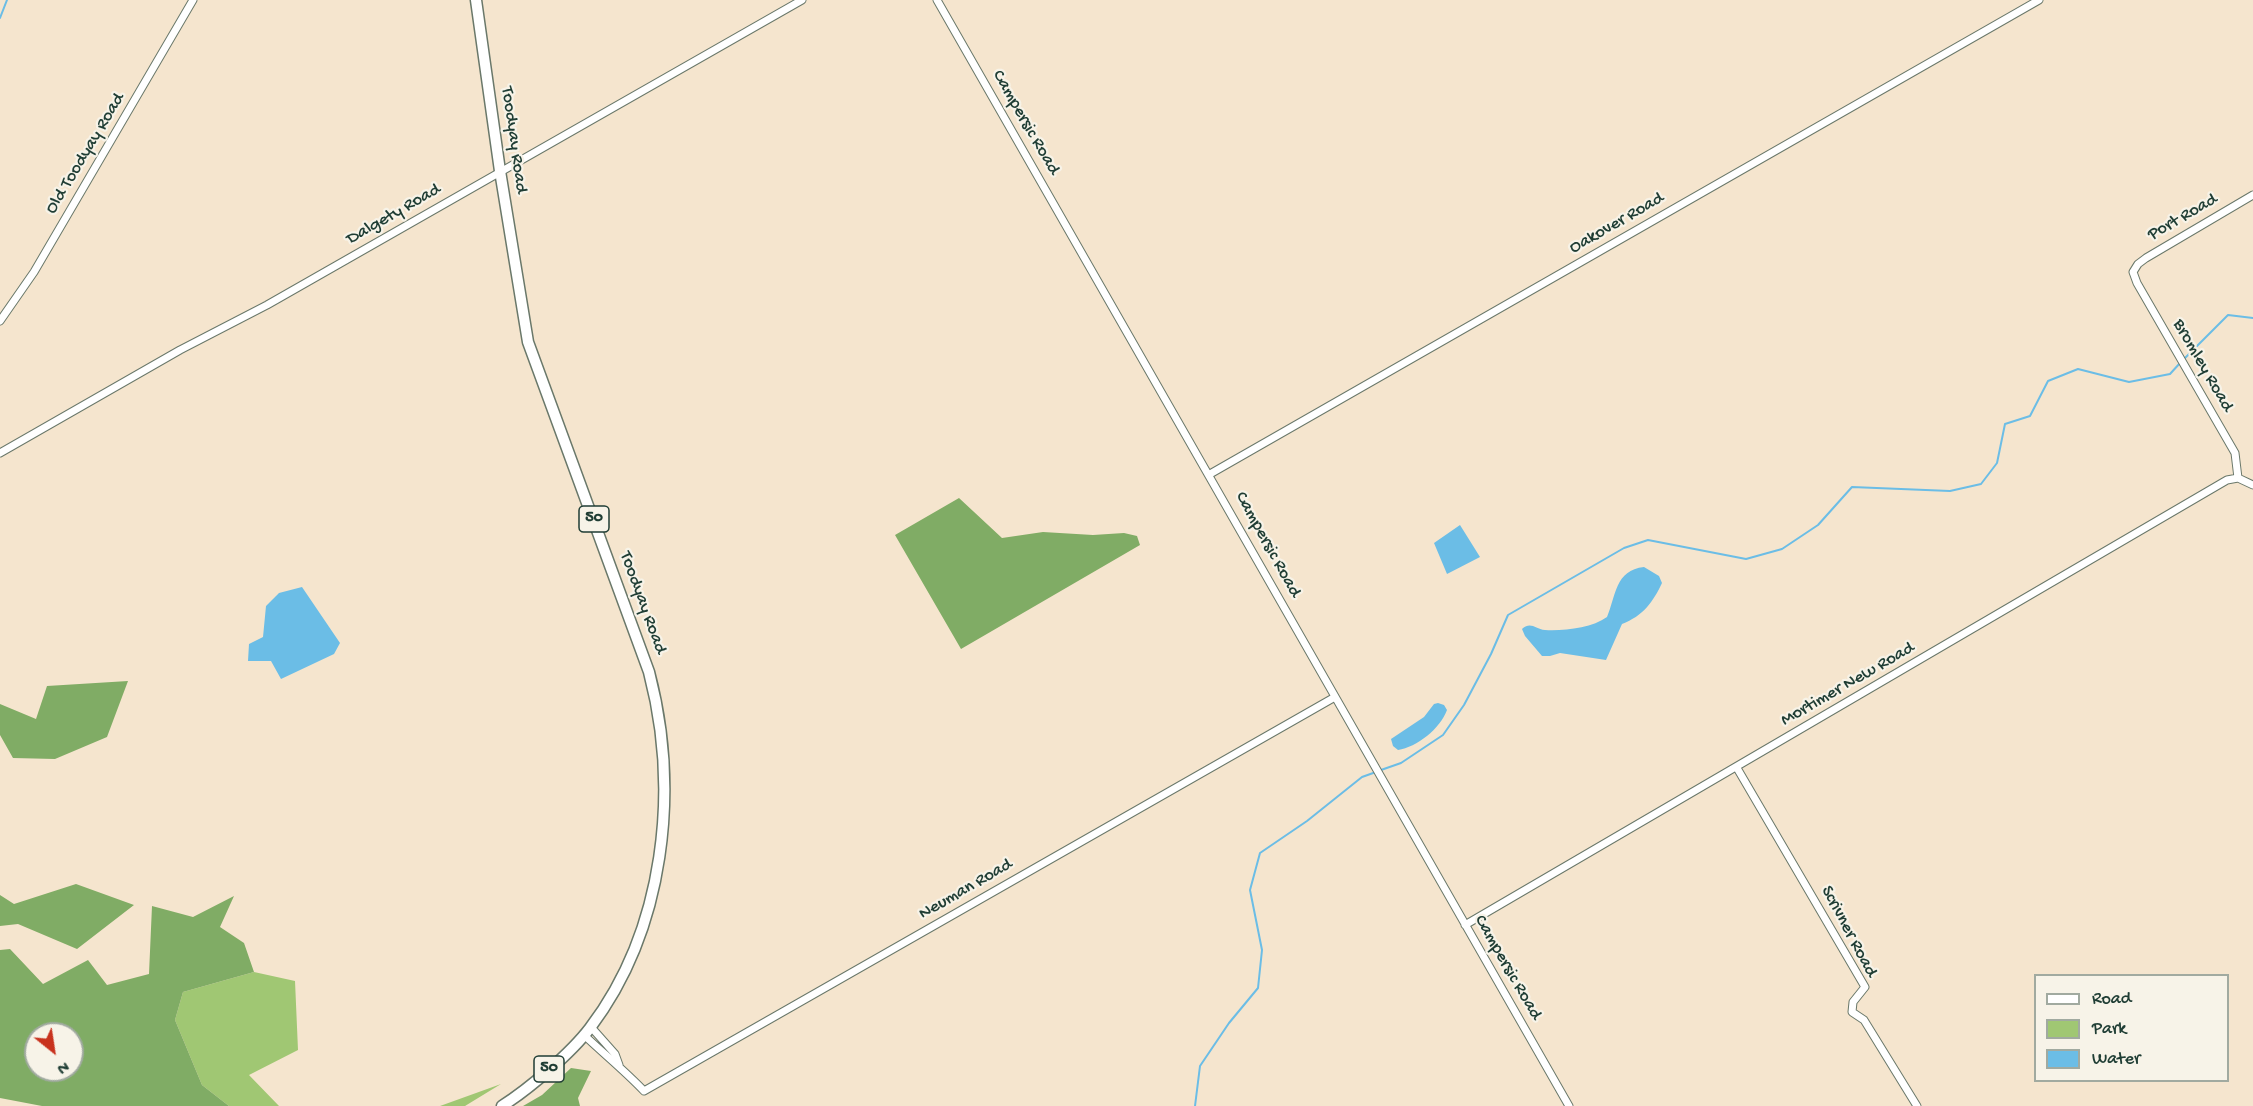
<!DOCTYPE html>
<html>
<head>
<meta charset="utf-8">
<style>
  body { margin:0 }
  #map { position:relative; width:2253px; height:1106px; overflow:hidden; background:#f5e5ce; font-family:"Gochi Hand",sans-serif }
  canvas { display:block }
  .legend { position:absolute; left:2034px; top:974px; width:195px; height:108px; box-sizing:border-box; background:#f7f3e8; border:2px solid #a1aaa0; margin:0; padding:8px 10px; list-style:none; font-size:18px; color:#1f3d34 }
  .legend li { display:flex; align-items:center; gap:12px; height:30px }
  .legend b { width:30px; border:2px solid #a1aaa0 }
  .north { position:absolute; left:24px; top:1022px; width:60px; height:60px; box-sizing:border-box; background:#f7f3e8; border:2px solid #a1aaa0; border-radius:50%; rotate:150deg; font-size:16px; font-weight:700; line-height:24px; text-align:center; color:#1f3d34 }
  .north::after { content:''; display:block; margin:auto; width:21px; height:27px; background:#c8321e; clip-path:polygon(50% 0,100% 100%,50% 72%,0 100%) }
</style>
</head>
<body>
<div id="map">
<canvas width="2253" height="1106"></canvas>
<ul class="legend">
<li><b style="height:8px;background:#fff"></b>Road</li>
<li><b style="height:16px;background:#a0c773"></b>Park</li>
<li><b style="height:16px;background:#6bbde6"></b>Water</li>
</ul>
<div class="north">N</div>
</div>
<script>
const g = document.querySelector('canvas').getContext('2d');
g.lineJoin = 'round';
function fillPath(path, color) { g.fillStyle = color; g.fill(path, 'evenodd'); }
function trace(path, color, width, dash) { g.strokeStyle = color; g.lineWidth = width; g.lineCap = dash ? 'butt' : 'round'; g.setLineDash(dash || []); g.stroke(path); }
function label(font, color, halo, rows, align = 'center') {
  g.font = font + ' "Gochi Hand",sans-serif'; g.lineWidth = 4.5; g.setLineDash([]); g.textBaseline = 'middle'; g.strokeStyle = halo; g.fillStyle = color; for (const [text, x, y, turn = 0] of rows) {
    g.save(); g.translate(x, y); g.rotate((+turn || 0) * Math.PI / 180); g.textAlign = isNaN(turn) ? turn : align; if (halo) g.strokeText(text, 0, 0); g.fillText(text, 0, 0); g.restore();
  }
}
fillPath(new Path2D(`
  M254,972l41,9 3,69 -49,25 30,31h-50l-27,-21 -27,-65 8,-28z
  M501,1084l-36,22h-25z`), '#a0c773');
fillPath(new Path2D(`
  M959,498l43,40 41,-6 50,3 31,-2 13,3 3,9 -179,104 -66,-114z
  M128,681l-21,56 -52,22 -42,-1 -13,-23v-31l36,15 11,-33z
  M76,884l58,21 -57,44 -59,-25 -18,2v-31l14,9z
  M234,896l-14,31 24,16 10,29 -71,20 -8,28 27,65 27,21h-187l-42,-8v-148l10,-1 33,35 45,-24 19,25 42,-11 3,-68 41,11zM36,1034h36v36h-36z
  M571,1068l20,3 -13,27 2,8h-57l19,-11z`), '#80ac65');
fillPath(new Path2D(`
  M1460,525l20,32 -33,17 -13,-31z
  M1644,567l15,9 3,7c-9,19 -19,33 -40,41l-16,36 -46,-7 -10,3h-8l-17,-20 -3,-7c9,-8 13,0 23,1 19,1 47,-2 62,-13 9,-21 8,-47 37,-50z
  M302,587l38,56 -6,11 -53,25 -10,-18h-23l1,-17 14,-7 3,-31 13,-13z
  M1438,703l6,2 3,5c-7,19 -30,37 -49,40l-5,-4 -2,-7 33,-22 10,-13z`), '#6bbde6');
trace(new Path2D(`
  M0,18l7,-18
  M2184,359l44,-44 25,3
  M1381,770l20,-7 42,-28 21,-30 27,-51 17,-39 116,-67 24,-8 98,19 36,-10 36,-24 34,-38 98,4 31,-7 16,-21 8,-39 25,-8 18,-35 30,-12 51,13 41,-8 10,-11
  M1195,1106l5,-40 29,-43 29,-35 4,-38 -12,-60 10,-37 47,-32 55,-44 14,-5`), '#6bbde6', 2);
const street = new Path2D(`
  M937,0l632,1106
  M0,321l34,-49 159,-272
  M0,453l180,-103 87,-45 535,-305
  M1210,474l829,-474
  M2238,478l-3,-25 -98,-170 -4,-11 5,-8 8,-6 107,-63
  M1737,768l128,219 -12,15 -1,10 12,8 53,86
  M1465,925l762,-445 11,-2 15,7
  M591,1027l24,27 4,11
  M584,1035c20,19 41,36 60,56l691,-394`);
const primary = new Path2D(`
  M476,0l24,171 28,171 121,330c31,118 16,257 -59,356 -19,25 -61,61 -88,78`);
trace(street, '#6a786a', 9);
trace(primary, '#6a786a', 13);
trace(street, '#fff', 7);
trace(primary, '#fff', 10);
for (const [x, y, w] of [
  [594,519,30],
  [549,1069,30]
]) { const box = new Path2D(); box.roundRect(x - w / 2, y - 13, w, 26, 4.5); g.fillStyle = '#f7f3e8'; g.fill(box); trace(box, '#1f3d34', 1.5); }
label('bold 16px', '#1f3d34', null, [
  ["50",594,519],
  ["50",549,1069]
]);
label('18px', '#1f3d34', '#f7f3e8', [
  ["Campersic Road",1025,123,60],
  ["Toodyay Road",513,140,82],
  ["Old Toodyay Road",86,154,-59],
  ["Dalgety Road",394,215,-30],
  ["Port Road",2183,218,-30],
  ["Oakover Road",1617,224,-30],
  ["Bromley Road",2202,366,60],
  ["Campersic Road",1267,545,61],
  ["Toodyay Road",642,603,70],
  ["Mortimer New Road",1848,685,-30],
  ["Neuman Road",966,890,-30],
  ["Scrivner Road",1848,932,62],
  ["Campersic Road",1507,968,60]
]);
</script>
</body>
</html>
